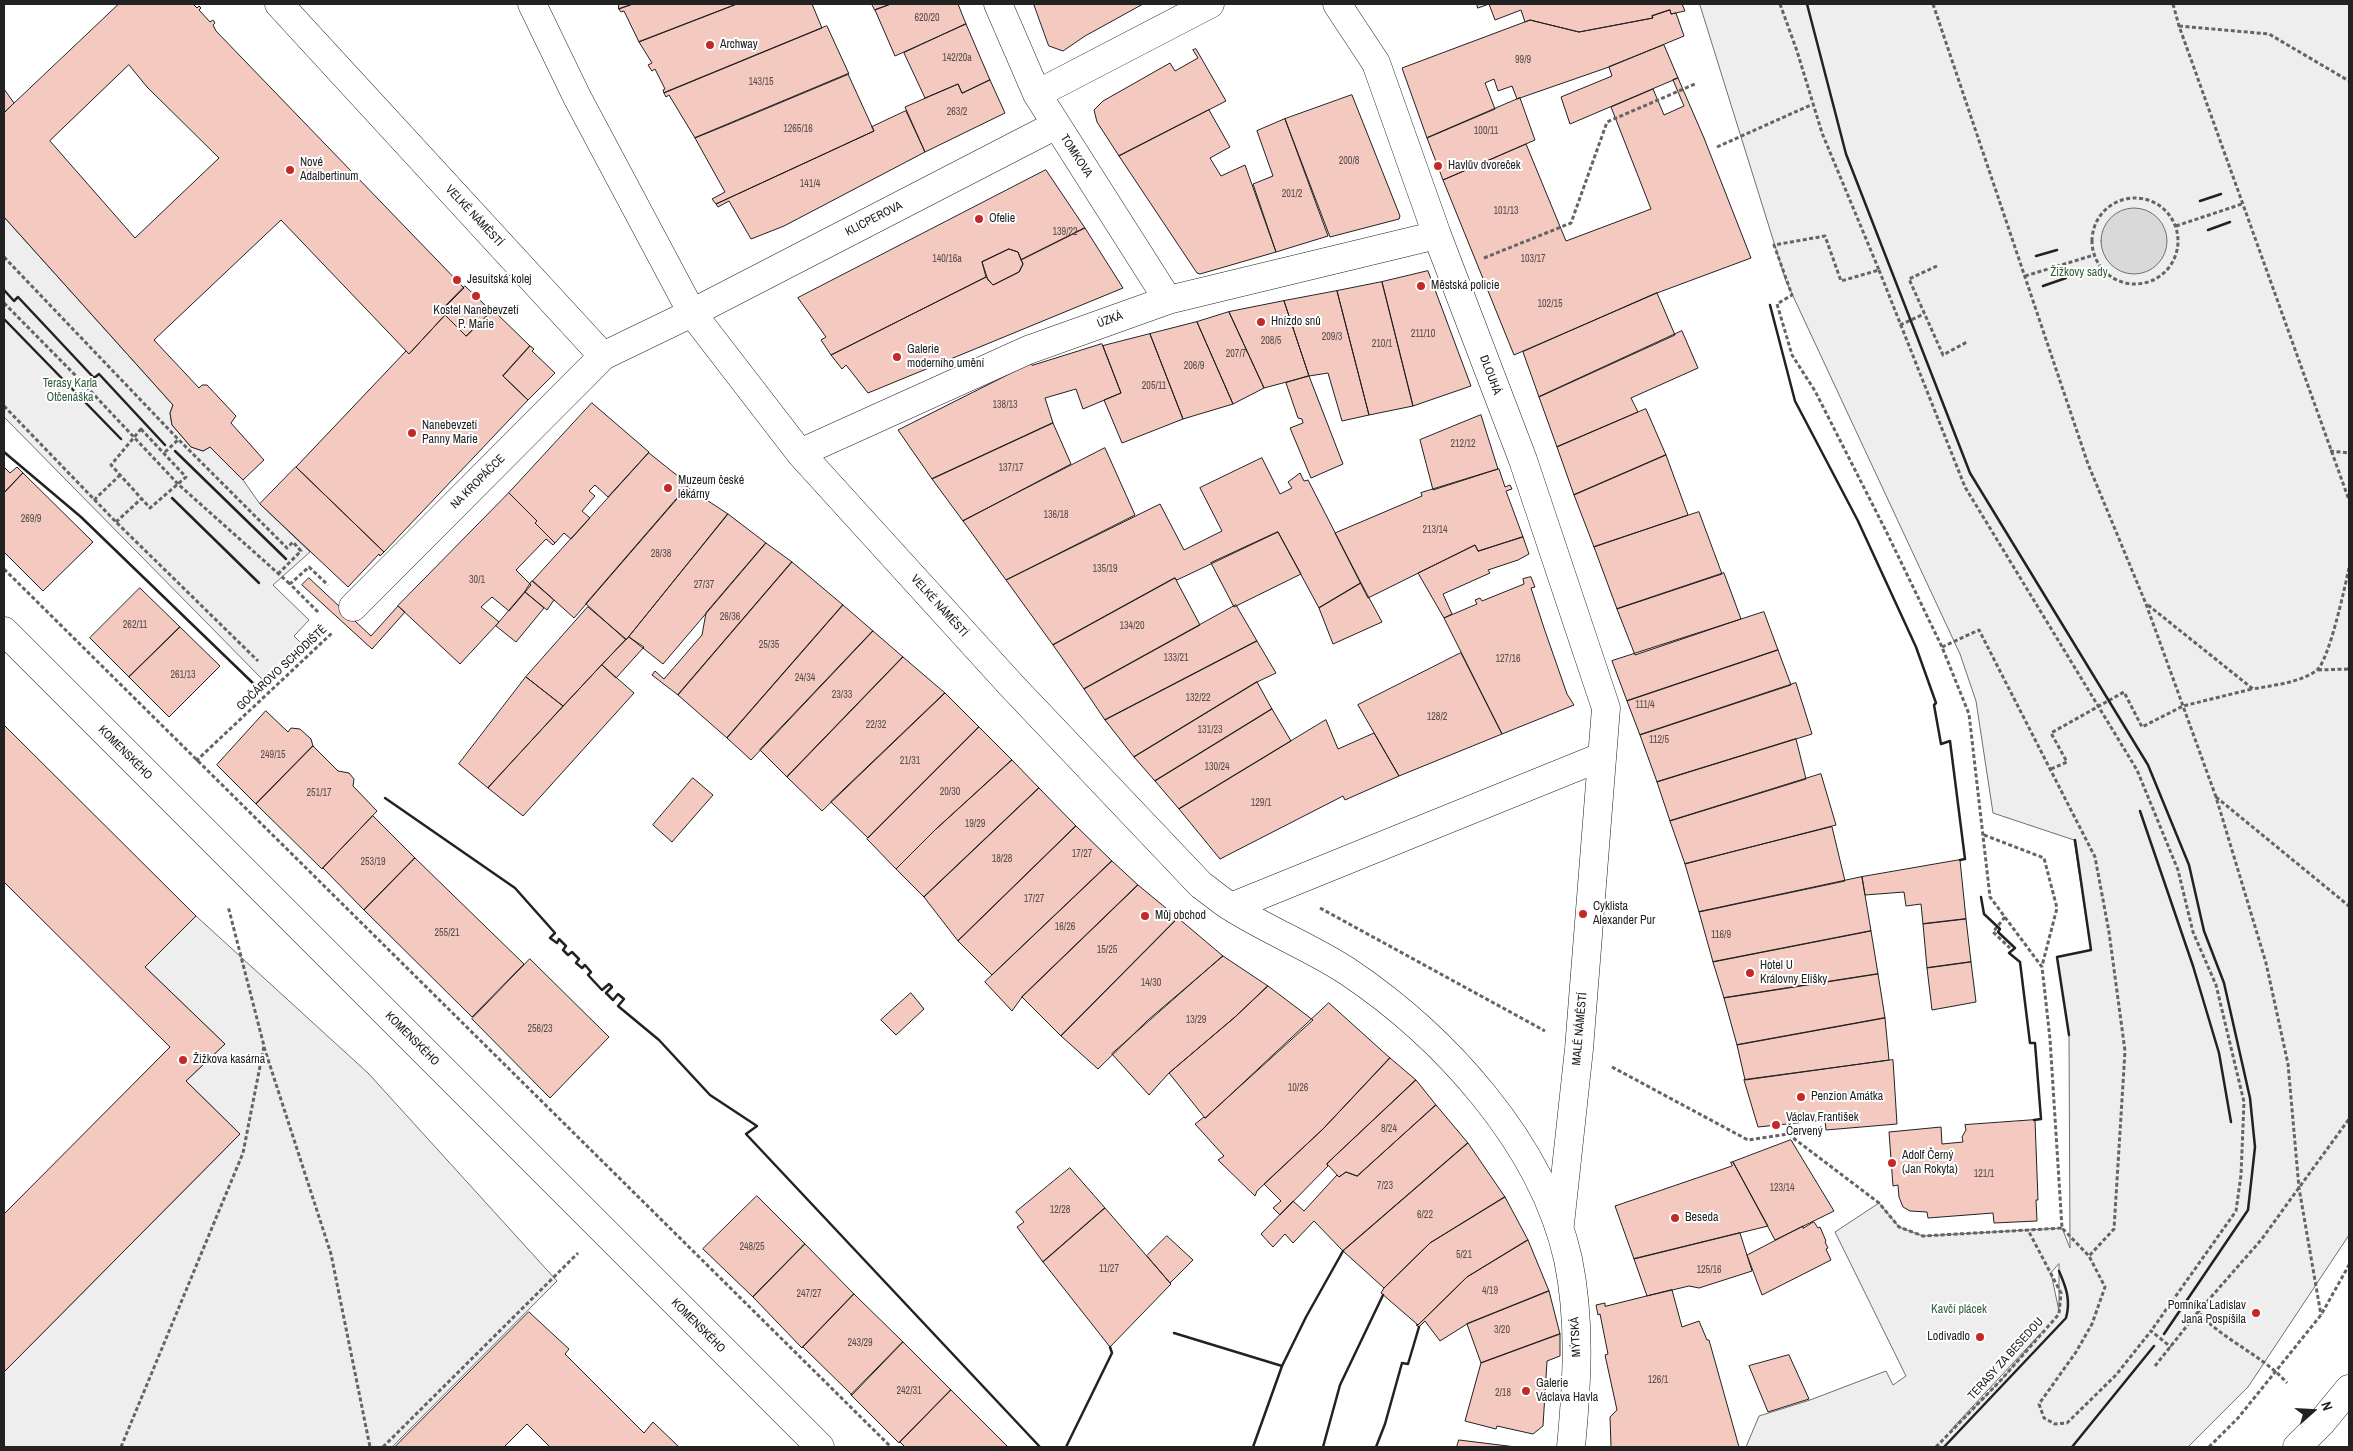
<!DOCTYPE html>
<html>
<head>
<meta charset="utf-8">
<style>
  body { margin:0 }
  #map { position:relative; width:2353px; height:1451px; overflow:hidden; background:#fff; font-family:"Archivo Narrow",sans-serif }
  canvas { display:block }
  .frame { position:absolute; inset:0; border:5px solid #222; pointer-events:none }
  .north { position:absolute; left:2288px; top:1386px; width:50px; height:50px; -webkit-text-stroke:4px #fff; paint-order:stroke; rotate:71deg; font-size:14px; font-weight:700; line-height:20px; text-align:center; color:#222 }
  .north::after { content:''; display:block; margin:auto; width:18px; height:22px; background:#222; clip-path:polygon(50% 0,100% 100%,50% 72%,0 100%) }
</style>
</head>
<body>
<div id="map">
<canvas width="2353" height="1451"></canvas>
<div class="frame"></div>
<div class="north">N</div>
</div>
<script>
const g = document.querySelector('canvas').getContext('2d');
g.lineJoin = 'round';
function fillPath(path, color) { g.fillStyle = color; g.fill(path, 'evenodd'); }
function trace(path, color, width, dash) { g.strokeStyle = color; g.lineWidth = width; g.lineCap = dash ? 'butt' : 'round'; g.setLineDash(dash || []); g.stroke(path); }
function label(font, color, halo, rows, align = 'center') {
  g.font = font + ' "Archivo Narrow",sans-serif'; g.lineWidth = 4; g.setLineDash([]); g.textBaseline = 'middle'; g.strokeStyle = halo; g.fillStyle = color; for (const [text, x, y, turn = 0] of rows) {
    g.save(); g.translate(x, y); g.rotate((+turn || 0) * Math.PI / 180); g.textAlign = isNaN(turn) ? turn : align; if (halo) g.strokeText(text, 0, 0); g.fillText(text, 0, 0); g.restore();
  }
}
const green = new Path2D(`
  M1700,4h649v1231l-101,152 -60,60h-442l13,-31 51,-16 76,-29 7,14 13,-9 -71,-144 44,-29 20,24 24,9 139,-8 8,20 -1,-213 -12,-78 34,-7 -17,-110 -81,-27 -17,-112 -16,-47 -174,-373zM2059,1264v47l-8,-38zM2041,1333l-40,47 -49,50v-1z
  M4,217l169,188 -3,8 2,12 19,22 12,4 7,-4 33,33 17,24 50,48 -37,33 36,35 -15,16 8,8 -38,37 -260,-264z
  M196,916l172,157 189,208 -165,166h-388v-75l236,-238 -54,-53 39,-37 -80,-77z`);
fillPath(green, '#eee');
trace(green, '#6f6f6f', 1);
const water = new Path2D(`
  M2101 241a33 33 0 1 1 66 0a33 33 0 1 1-66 0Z`);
fillPath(water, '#d9d9d9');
trace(water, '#6f6f6f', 1);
const building = new Path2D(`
  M119,4h74l4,4 2,-2 2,2 -2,2 11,12 3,-2 2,3 -2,2 3,6 248,257 -23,23 4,4 -36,39 -128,-134 -127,120 45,48 3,-3h5l29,31 -5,7 33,37 -21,20 -33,-33 -7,4 -12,-4 -19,-22 -2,-12 3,-8 -169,-188v-104zM129,65l18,22 72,71 -84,80 -85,-97z
  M619,4h14l-14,5z
  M633,4h104l-98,38 -15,-31 -3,1 -2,-3z
  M737,4h75l10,24 -158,65 -1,-3 2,-1 -10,-20 -3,2 -4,-6 4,-2 -13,-21z
  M872,4h19l-16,6z
  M891,4h67l8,20 -71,32 -20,-46z
  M1034,4h109l-58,32 -22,15 -14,-5z
  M1477,4h205l3,7 -14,3 -1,-4 -18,6 1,2 -74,14 -49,-12 -5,2 -4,-12 -26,10 -6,-16 -11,4z
  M1670,10l1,4 5,-1 8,23 -75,31 -92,32 -5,-13 -14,5 -4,-12 -9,4 10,26 -68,29 -25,-70 128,-48 49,12 74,-14 -1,-2z
  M966,24l24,56 -28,13 -4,-9 -33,14 -21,-45z
  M827,26l22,48 -122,51 -32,13 -26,-43 -3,2 -2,-4z
  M1664,45l14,33 -108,46 -9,-27 51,-21 -3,-9z
  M1196,49l30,52 -107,55 -22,-34 -3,-12 9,-9 67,-38 5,8 23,-13 -5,-8z
  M848,74l26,57 -158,73 -4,-5 13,-7 -30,-54z
  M1678,78l26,60 47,120 -94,35 -143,62 -71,-175 83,-36 40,97 85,-32 -40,-102 42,-18 11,26 20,-9 -11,-26z
  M990,80l15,33 -80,39 -20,-45 53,-23 4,9z
  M4,89l10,14 -10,10z
  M1352,95l48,121 -1,3 -69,18 -45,-118z
  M1520,98l15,42 -92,40 -16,-42z
  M1209,110l21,37 -20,11 11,18 24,-11 31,87 -76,22 -3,-1 -78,-117z
  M906,111l19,41 -141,74 -33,13 -22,-38 -11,6 -2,-3 158,-73 -2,-4z
  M1285,119l43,117 -52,16 -23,-68 20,-8 -16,-45z
  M1046,170l39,58 -64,32 -3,-8 -9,-3 -27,13 4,15 -155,78 -10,-15 5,-3 -28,-39z
  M1085,228l38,60 -255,105 -22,-28 -4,4 -11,-14 155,-78 7,8 26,-13 4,-8 -2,-4z
  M1009,249l9,3 5,12 -4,8 -26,13 -5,-5 -6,-18z
  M1428,271l43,115 -58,20 -31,-124z
  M1382,282l31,124 -44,9 -32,-124z
  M465,286l22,21 2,-2 4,5 -27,26 -25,-25z
  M1337,291l32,124 -27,6 -14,-48 -19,3 -25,-75z
  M1657,293l18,42 -136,62 -16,-45z
  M1284,301l25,75 -45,12 -35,-76z
  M493,310l37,36 -27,30 25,24 -144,152 -88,-85 110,-116 3,3 36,-39 21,21z
  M1229,312l35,76 -31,16 -36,-82z
  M1197,322l36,82 -50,15 -33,-85z
  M1682,331l16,37 -67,30 7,14 -81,35 -18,-50z
  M1150,334l33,85 -61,24 -18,-43 17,-7 -18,-47z
  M1102,344l19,49 -38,16 -7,-20 -31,9 8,25 -121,56 -34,-49 133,-67 1,2z
  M530,346l4,3 -2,2 23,22 -27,27 -25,-24z
  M1309,376l34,88 -32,14 -21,-50 13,-5 -1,-4 -4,-1 -12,-35z
  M592,403l57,49 -41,45 -13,-12 -6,6 6,5 -13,15 8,7 -19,21 -7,-6 -9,10 -20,-20 2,-2 -28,-28z
  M1646,409l20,46 -92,40 -17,-48z
  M1481,415l17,54 -65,21 -13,-50z
  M1053,423l18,41 -108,57 -31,-42z
  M1105,448l30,67 -129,65 -43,-59z
  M649,453l40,32 -115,133 -41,-37z
  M1666,455l22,60 -94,32 -20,-52z
  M1262,458l18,36 12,-6 -4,-6 12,-9 4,8 4,-1 53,103 -42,25 -41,-76 -101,48 -2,-2 -122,67 -47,-65 154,-76 24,46 38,-19 -22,-43z
  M4,467l6,6 7,-6 6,6 -19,20z
  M296,467l88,85 -4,4 -1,-2 -31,33 -88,-83z
  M1499,469l6,18 5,-2 2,4 -6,2 17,46 -45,14 -3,-6 -107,53 -33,-65 87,-37 -1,-3z
  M23,473l70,69 -50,49 -39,-39v-59z
  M687,487l41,27 -102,126 -40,-36z
  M509,493l28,28 -2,2 20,20 -2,2 -7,-6 -30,31 15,15 -22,26 -17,-14 -11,10 18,15 -39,42 -62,-58z
  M1699,512l23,62 -105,35 -23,-62z
  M728,514l38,29 -103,121 -34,-27z
  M1278,532l23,42 -67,33 -23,-44z
  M1523,537l6,17 -11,6 -30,10 2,3 -47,21 9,20 -8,4 -26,-45 57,-28 3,6z
  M766,543l26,19 -114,133 -26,-20 3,-4 9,8 38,-44 4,-22z
  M792,562l51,43 -116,133 -49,-43z
  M1724,573l17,46 -106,36 -18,-46z
  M1531,577l4,10 -4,1 13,40 23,66 7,11 -72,29 -58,-116 33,-14 -2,-4 5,-2 2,3 42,-17 -1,-5z
  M309,578l62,58 27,-30 7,6 -33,37 -70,-64z
  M1175,578l25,47 -116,64 -31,-44z
  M532,581l22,19 -7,10 -22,-18z
  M1361,583l21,39 -49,22 -14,-36z
  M140,588l40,39 -51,50 -39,-39z
  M525,592l19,16 -28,34 -20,-16z
  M843,605l30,26 -122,129 -24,-22z
  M1236,605l21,36 -152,79 -21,-31z
  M588,607l38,32 -63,67 -37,-29z
  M1764,612l14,38 -151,51 -15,-40z
  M180,627l40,39 -51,51 -40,-40z
  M873,631l30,26 -116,120 -27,-27z
  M629,637l15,10 -28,31 -14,-13z
  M1257,641l19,32 -19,9 -123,75 -29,-37z
  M1778,650l13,35 -151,50 -13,-34z
  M1461,653l41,81 -103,42 -41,-71z
  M903,657l42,36 -123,118 -35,-34z
  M602,665l32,28 -111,123 -35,-28z
  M526,677l37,29 -75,82 -29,-24z
  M1257,682l15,27 -117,72 -21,-24z
  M1796,683l16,51 -155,48 -17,-47z
  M945,693l34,34 -111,111 -37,-36z
  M1272,709l19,32 -112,68 -24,-28z
  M266,711l22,21 3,-4 9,1 11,10 2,7 -57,58 -39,-39z
  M1326,720l12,29 36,-16 25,43 -54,24 -2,-4 -123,63 -41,-50z
  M4,725l192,191 -51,51 80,77 -39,37 54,53 -236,238v-158l166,-167 -166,-165z
  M979,727l33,33 -77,70 -39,39 -29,-30z
  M1796,739l10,40 -136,42 -13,-39z
  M313,746l25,25 11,2 5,6 -1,7 24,25 -55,58 -66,-65z
  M1012,760l27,28 -115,109 -28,-28 39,-39z
  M1821,774l15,51 -151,39 -15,-43z
  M693,778l20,17 -41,47 -19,-17z
  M1039,788l37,38 -118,115 -34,-44z
  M373,816l42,42 -51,52 -41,-42z
  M1076,826l36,35 -120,114 -34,-34z
  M1832,827l13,54 -146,31 -14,-48z
  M415,858l109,106 -52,53 -108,-107z
  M1960,860l6,59 -43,5 -2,-20 -15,2 -2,-14 -39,3 -3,-18z
  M1112,861l26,24 -116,112 -10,14 -27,-29z
  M1862,877l9,54 -158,31 -14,-50z
  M1138,885l40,33 -117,118 -39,-39z
  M1178,918l45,38 -75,64 -50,49 -37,-33z
  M1966,919l5,43 -44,6 -4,-44z
  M1871,931l7,43 -154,24 -11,-36z
  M1223,956l45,30 -33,31 -66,56 -20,22 -37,-41z
  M530,959l79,78 -59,61 -78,-79z
  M1971,962l5,40 -44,8 -5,-42z
  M1878,974l7,44 -148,27 -13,-47z
  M1268,986l45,34 -108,98 -36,-45 66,-56z
  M911,993l13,16 -28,26 -15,-15z
  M1329,1003l61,55 -67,71 -66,62 -2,5 -37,-36 6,-4 -29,-32 9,-7 1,1z
  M1885,1018l4,42 -144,20 -8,-35z
  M1390,1058l26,22 -81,76 -8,8 1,2 -48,49 -7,-7 8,-7 -17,-17 59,-55z
  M1893,1060l4,64 -71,6 -1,-10 -67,7 -14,-47z
  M1416,1080l20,25 -79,71 -11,-4 -7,5 -12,-13z
  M1436,1105l32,38 -125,108 -29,-30 -21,22 -8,-9 -12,13 -12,-13 32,-33 11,10 33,-36 2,2 7,-5 11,4z
  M2035,1120l3,80h-2l1,21 -43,2 -1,-10 -65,5 -1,-6 -17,-1 -7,-4 -4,-10 -1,-12 -5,1 -4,-54 52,-5 1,17 21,-2 -1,-5 4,-7 -1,-5z
  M1791,1140l43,71 -59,29 -42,-78z
  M1468,1143l37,54 -75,46 -46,45 -41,-37z
  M1731,1162h2l35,64 -134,33 -19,-53 117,-40z
  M1070,1168l35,40 -62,54 -26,-35 7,-5 -8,-10z
  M757,1196l48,48 -52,53 -50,-48z
  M1505,1197l23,43 -61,37 -49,48 -37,-32 3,-5 46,-45z
  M1105,1208l66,76 -61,63 -67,-85z
  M1814,1222l4,6 2,-1 6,14 -1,1 3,6 -2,1 5,11 -69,35 -15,-40 56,-29v2z
  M1740,1233l12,38 -53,17 -10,-2 -42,10 -13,-37z
  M1167,1236l26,24 -23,23 -23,-27z
  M1528,1240l21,51 -82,33 -27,17 -15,-20 -6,6 -3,-2h2l49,-48z
  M805,1244l49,50 -52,54 -49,-51z
  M1672,1290l10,37 17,-6 8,19h2l30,107h-128l-1,-30 7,-7 -12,-55 3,-1 -8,-40 -2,1 -2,-10 9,-2v3z
  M1549,1291l11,43 -79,29 -14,-39z
  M854,1294l49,48 -51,53 -49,-48z
  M529,1312l40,37 -4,5 79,79 9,-11 26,25h-129l-23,-23 -23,23h-109z
  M1560,1334v22l-13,5 -4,65 -10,8 -36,-8 -1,3 -31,-8 16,-58z
  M903,1342l48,48 -52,53 -48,-48z
  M1789,1355l20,44 -41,13 -19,-46z
  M951,1390l57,57h-103l-5,-5z
  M1459,1440l57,7h-59z`);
fillPath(building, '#f3c9c0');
trace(building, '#222', 1);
const street = new Path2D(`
  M279,4l324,352
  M532,4l45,93 115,216 108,140 211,232 190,200c10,7 20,16 30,22 38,24 79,40 116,64 97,65 195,172 221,288 13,63 9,125 3,188
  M998,4l39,90 131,206
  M1337,4l39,59 61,172 86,225 83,248 -27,341 -19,175
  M1037,94l173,-90
  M800,453l228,-103 140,-50 269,-65
  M353,607l250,-251 89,-43 364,-188
  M1231,907l370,-150`);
const secondary = new Path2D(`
  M4,631l816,816
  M2297,1447l24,-24 28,-34`);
trace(street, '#222', 29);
trace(secondary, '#222', 29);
trace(new Path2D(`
  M1780,4l17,47 25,82 57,137 -38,11 -16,-45 -51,9 18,50 -15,9 15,51 23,36 72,142 55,114 27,67 21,183 52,70 8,72 12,189 27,28 16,31 -13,37 -16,28 -37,52 5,14 11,6 12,-1 49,-48 35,-44 20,16
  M1933,4l155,460 58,140 70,193 50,166 22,101 11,124 22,127
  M2173,4l6,22 170,474
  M2179,26l90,8 80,47
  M1717,147l96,-43
  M2092 241a43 43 0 1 1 86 0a43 43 0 1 1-86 0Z
  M2176,226l66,-22
  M4,257l172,180 111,111 6,-6 8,9 -24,24
  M1484,258l87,-35 36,-101 88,-38
  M1937,266l-28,13 34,76 24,-13
  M1879,270l86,217 172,283 41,100 15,62 23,53 28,117 -3,73 -5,36 -85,120
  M2025,276l69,-21
  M4,303l79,80 95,101 112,100
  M1900,325l24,-11
  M4,406l112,116 142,139
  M141,429l45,48 -36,31 -39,-43z
  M2330,451l19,2
  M165,452l14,-13
  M94,500l25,-24
  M116,522l25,-23
  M4,569l887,878
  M2148,605l105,84c21,-4 45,-6 63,-18 13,-9 29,-85 33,-103
  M318,612l-28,-28 19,-17 19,18
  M1942,647l37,-17 116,227 14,75 16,119 -11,178 -25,27
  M2318,670l31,-1
  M196,761l136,-128
  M2051,769l16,-7 -16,-29 73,-41 18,35 41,-21 69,-17
  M2216,797l133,109
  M1984,835l60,23 13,50 -15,58
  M1320,908l225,123
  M2005,917l-12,15 17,16
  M264,1047l67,207 39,193
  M1612,1067l136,73 40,-6 91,69 20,24 24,9 139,-8
  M2198,1312l63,-72 88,-121
  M2155,1366l43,-54c26,29 63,42 89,71
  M121,1447l122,-294 21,-107 -36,-140
  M383,1447l195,-194
  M1936,1447l65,-67 58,-66 2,-21 -33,-63
  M2209,1447l29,-29 83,-103 28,-50`), '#646464', 3, [4, 2.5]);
trace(street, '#fff', 28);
trace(secondary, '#fff', 28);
trace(new Path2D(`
  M1807,4l39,150 124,319 178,292 41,100 15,66 20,52 26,115 5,49 -7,63 -84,124
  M2200,201l21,-7
  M2208,230l22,-8
  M2036,256l21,-6
  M2043,286l23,-8
  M4,290l10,11 4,-4 76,81 5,-4 66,71
  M1770,305l25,96 63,120 58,126 20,56 -2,2 7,39 9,-3 15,118 -5,1
  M4,319l117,120
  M175,451l111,108
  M4,452l77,65 176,170
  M172,498l87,85
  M385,798l130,90 40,45 -5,5 7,5 2,-4 7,7 -3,4 5,5 4,-3 7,7 -3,4 6,5 3,-3 6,7 -3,3 14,15 7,-6 3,3 -6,6 7,7 5,-6 6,5 -6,7 41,34 51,55 47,31 -11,8 294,313
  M2140,811l53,155 26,87 12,69
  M1981,897l3,17 16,15 -2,3 17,16 -6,5 11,9 10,81h5l6,76 -7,1
  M2069,1035l-12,-78 34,-7 -16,-110
  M1174,1333l108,33
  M1066,1447l46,-94 -2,-6
  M1253,1447l29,-81 24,-49 37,-66
  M1323,1447l17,-62 43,-90
  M1376,1447l9,-23 17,-61 6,1 11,-37
  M1944,1447l122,-129c5,-18 0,-31 -7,-47
  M2072,1447l82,-101`), '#222', 2.5);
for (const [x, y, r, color] of [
  [710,45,5,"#c62828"],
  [1438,166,5,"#c62828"],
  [290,170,5,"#c62828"],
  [979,219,5,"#c62828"],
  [457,280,5,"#c62828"],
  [1421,286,5,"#c62828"],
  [476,296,5,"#c62828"],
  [1261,322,5,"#c62828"],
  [897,357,5,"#c62828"],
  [412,433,5,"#c62828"],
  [668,488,5,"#c62828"],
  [1583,914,5,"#c62828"],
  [1145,916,5,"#c62828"],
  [1750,973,5,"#c62828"],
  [183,1060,5,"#c62828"],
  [1801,1097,5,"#c62828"],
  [1776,1125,5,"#c62828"],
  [1892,1163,5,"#c62828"],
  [1675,1218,5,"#c62828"],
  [2256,1313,5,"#c62828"],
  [1980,1337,5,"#c62828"],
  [1526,1391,5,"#c62828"]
]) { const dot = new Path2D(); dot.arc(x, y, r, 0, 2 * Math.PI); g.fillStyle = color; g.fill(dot); trace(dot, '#fff', 2); }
label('10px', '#564c4a', null, [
  ["620/20",927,18],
  ["142/20a",957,58],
  ["99/9",1523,60],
  ["143/15",761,82],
  ["263/2",957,112],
  ["1265/16",798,129],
  ["100/11",1486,131],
  ["200/8",1349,161],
  ["141/4",810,184],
  ["201/2",1292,194],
  ["101/13",1506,211],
  ["139/22",1065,232],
  ["140/16a",947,259],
  ["103/17",1533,259],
  ["102/15",1550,304],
  ["211/10",1423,334],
  ["209/3",1332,337],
  ["208/5",1271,341],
  ["210/1",1382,344],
  ["207/7",1236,354],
  ["206/9",1194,366],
  ["205/11",1154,386],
  ["138/13",1005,405],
  ["212/12",1463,444],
  ["137/17",1011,468],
  ["136/18",1056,515],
  ["269/9",31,519],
  ["213/14",1435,530],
  ["28/38",661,554],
  ["135/19",1105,569],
  ["30/1",477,580],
  ["27/37",704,585],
  ["26/36",730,617],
  ["262/11",135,625],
  ["134/20",1132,626],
  ["25/35",769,645],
  ["133/21",1176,658],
  ["127/16",1508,659],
  ["261/13",183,675],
  ["24/34",805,678],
  ["23/33",842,695],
  ["132/22",1198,698],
  ["111/4",1645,705],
  ["128/2",1437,717],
  ["22/32",876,725],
  ["131/23",1210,730],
  ["112/5",1659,740],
  ["249/15",273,755],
  ["21/31",910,761],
  ["130/24",1217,767],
  ["20/30",950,792],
  ["251/17",319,793],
  ["129/1",1261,803],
  ["19/29",975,824],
  ["17/27",1082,854],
  ["18/28",1002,859],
  ["253/19",373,862],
  ["17/27",1034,899],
  ["16/26",1065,927],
  ["255/21",447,933],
  ["116/9",1721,935],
  ["15/25",1107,950],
  ["14/30",1151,983],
  ["13/29",1196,1020],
  ["256/23",540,1029],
  ["10/26",1298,1088],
  ["8/24",1389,1129],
  ["121/1",1984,1174],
  ["7/23",1385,1186],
  ["123/14",1782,1188],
  ["12/28",1060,1210],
  ["6/22",1425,1215],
  ["248/25",752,1247],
  ["5/21",1464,1255],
  ["11/27",1109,1269],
  ["125/16",1709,1270],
  ["4/19",1490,1291],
  ["247/27",809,1294],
  ["3/20",1502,1330],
  ["243/29",860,1343],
  ["126/1",1658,1380],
  ["242/31",909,1391],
  ["2/18",1503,1393]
]);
label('12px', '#222', '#fff', [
  ["Archway",720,45],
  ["Nové",300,163],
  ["Adalbertinum",300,177],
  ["Havlův dvoreček",1448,166],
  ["Ofelie",989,219],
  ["Jesuitská kolej",467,280],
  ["Městská policie",1431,286],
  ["Kostel Nanebevzetí",476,311,"center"],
  ["P. Marie",476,325,"center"],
  ["Hnízdo snů",1271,322],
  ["Galerie",907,350],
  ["moderního umění",907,364],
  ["Nanebevzetí",422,426],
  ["Panny Marie",422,440],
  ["Muzeum české",678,481],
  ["lékárny",678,495],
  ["Cyklista",1593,907],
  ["Alexander Pur",1593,921],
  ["Můj obchod",1155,916],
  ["Hotel U",1760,966],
  ["Královny Elišky",1760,980],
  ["Žižkova kasárna",193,1060],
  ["Penzion Amátka",1811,1097],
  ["Václav František",1786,1118],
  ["Červený",1786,1132],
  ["Adolf Černý",1902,1156],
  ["(Jan Rokyta)",1902,1170],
  ["Beseda",1685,1218],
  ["Pomníka Ladislav",2246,1306,"right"],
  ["Jana Pospíšila",2246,1320,"right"],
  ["Lodivadlo",1970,1337,"right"],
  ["Galerie",1536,1384],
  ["Václava Havla",1536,1398]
], 'left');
label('12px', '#222', '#fff', [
  ["TOMKOVA",1076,156,57],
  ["VELKÉ NÁMĚSTÍ",474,216,47],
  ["KLICPEROVA",874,219,-27],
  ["ÚZKÁ",1110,320,-20],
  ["DLOUHÁ",1490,375,69],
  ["NA KROPÁČCE",478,482,-45],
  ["VELKÉ NÁMĚSTÍ",939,606,48],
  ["GOČÁROVO SCHODIŠTĚ",282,668,-43],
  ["KOMENSKÉHO",125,753,45],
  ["MALÉ NÁMĚSTÍ",1580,1029,-85],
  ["KOMENSKÉHO",412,1039,45],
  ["KOMENSKÉHO",698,1326,45],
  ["MÝTSKÁ",1576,1337,-93],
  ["TERASY ZA BESEDOU",2006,1359,-48]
]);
label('12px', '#2f5e38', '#fff', [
  ["Žižkovy sady",2079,273],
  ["Terasy Karla",70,384],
  ["Otčenáška",70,398],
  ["Kavčí plácek",1959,1310]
]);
</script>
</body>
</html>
